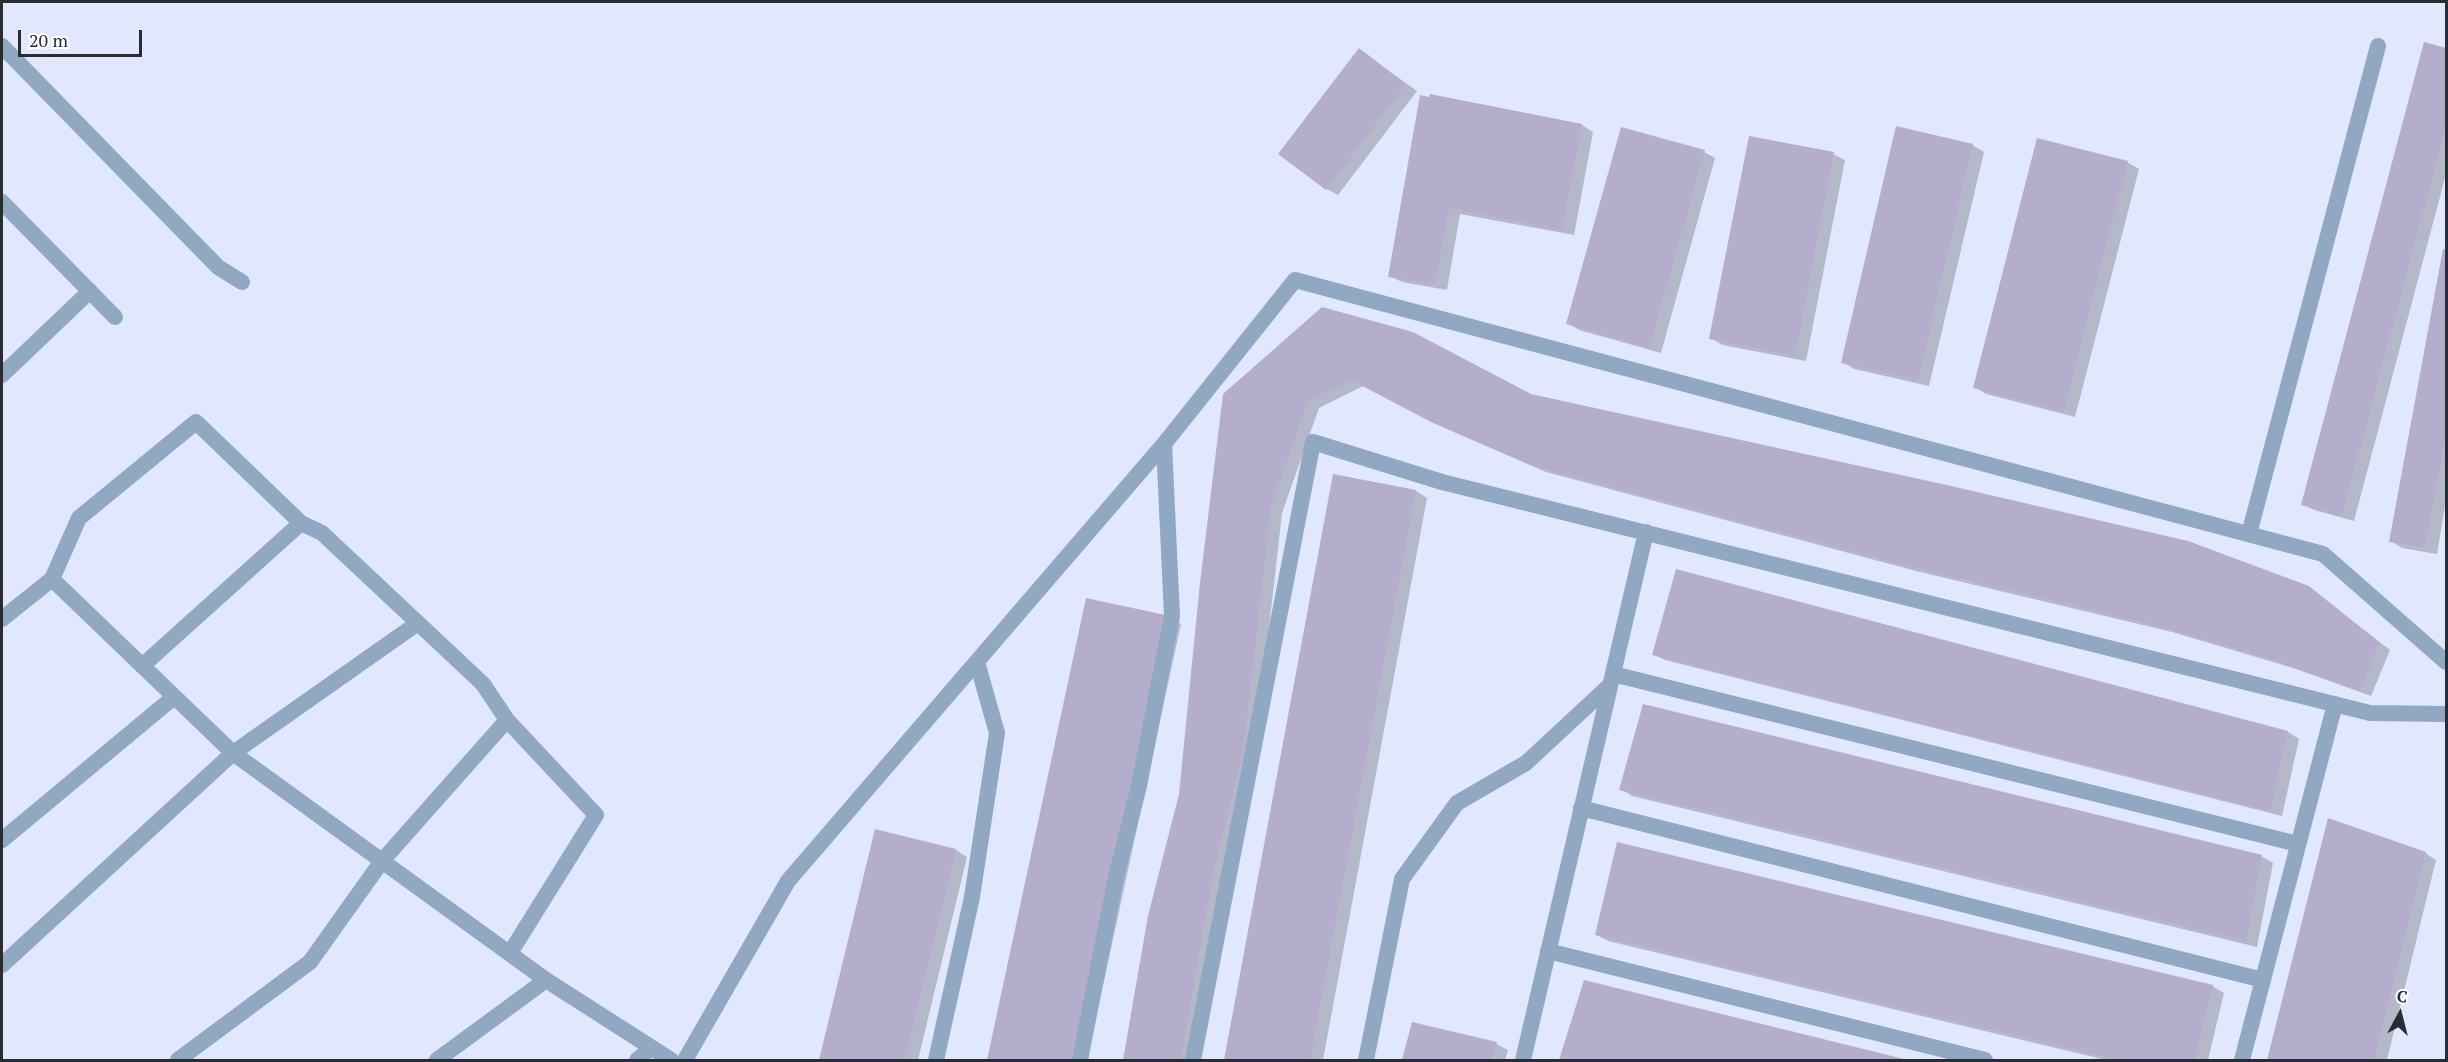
<!DOCTYPE html>
<html>
<head>
<meta charset="utf-8">
<style>
  body { margin:0 }
  #map { position:relative; width:2448px; height:1062px; overflow:hidden; background:#e1e7fc; font-family:"PT Serif",serif }
  canvas { display:block }
  .frame { position:absolute; inset:0; border:3px solid #2a2c34; pointer-events:none }
  .north { position:absolute; left:2370px; top:984px; width:60px; height:60px; -webkit-text-stroke:4px #fff; paint-order:stroke; rotate:7deg; font-size:16px; font-weight:700; line-height:24px; text-align:center; color:#2a2c34 }
  .north::after { content:''; display:block; margin:auto; width:21px; height:27px; background:#2a2c34; clip-path:polygon(50% 0,100% 100%,50% 72%,0 100%) }
  .scale { position:absolute; left:18px; top:30px; width:124px; height:27px; box-sizing:border-box; border:3px solid #2a2c34; border-top:0; padding-left:8px; font-size:18px; line-height:21px; white-space:nowrap; color:#2a2c34; -webkit-text-stroke:4px #fff; paint-order:stroke }
</style>
</head>
<body>
<div id="map">
<canvas width="2448" height="1062"></canvas>
<div class="frame"></div>
<div class="north">С</div>
<div class="scale">20 m</div>
</div>
<script>
const g = document.querySelector('canvas').getContext('2d');
g.lineJoin = 'round';
function fillPath(path, color) { g.fillStyle = color; g.fill(path, 'evenodd'); }
function trace(path, color, width, dash) { g.strokeStyle = color; g.lineWidth = width; g.lineCap = dash ? 'butt' : 'round'; g.setLineDash(dash || []); g.stroke(path); }
fillPath(new Path2D(`
  M2425,43l21,6v125l-92,347 -40,-11 -12,-6z
  M1359,50l58,41 -79,104 -11,-6z
  M1431,96l151,29 11,7 -19,103 -114,-21 -13,76 -45,-8 -12,-6z
  M1972,145l12,7 -55,234 -75,-17 -11,-7z
  M1704,152l11,6 -54,195 -82,-23 -11,-7z
  M1833,154l12,6 -39,201 -84,-16 -11,-7z
  M2127,162l12,7 -64,248 -89,-23 -11,-7z
  M2444,251l2,249 -9,54 -35,-6 -11,-7z
  M1323,309l208,87 777,191 82,63 -19,46 -78,-28 -121,-36 -256,-61 -370,-99 -101,-44 -82,-42 -44,22 -37,105 -28,248 -62,299h-68l26,-144z
  M1334,476l82,15 11,7 -104,562h-98z
  M1087,600l83,18 11,6 -94,436h-99z
  M1653,654l635,78 11,7 -17,77 -617,-156z
  M1621,789l640,67 12,7 -16,84 -625,-151z
  M2329,820l96,33 11,7 -49,200h-119z
  M876,831l80,19 11,7 -49,203h-97z
  M1597,935l615,51 12,7 -16,67h-102l-498,-119z
  M1585,982l320,78h-344z
  M1413,1024l83,20 12,6 -3,10h-102z`), '#0003');
fillPath(new Path2D(`
  M2424,42l22,6v78l-104,390 -41,-11z
  M1359,48l47,36 -80,106 -48,-36z
  M1430,94l152,30 -20,106 -113,-22 -14,76 -47,-7 32,-182 9,2z
  M1896,126l77,18 -55,236 -77,-17z
  M1621,127l84,23 -56,198 -83,-24z
  M1749,136l85,16 -39,204 -86,-17z
  M2037,138l91,23 -64,251 -91,-24z
  M2443,249l3,1v183l-21,115 -36,-6z
  M1322,307l91,25 118,62 420,92 237,55 121,45 70,56 -19,49 -80,-29 -121,-36 -255,-61 -371,-99 -102,-44 -80,-42 -43,21 -37,105 -28,248 -31,125 -31,181h-58l25,-144 31,-122 21,-211 23,-189z
  M1333,474l83,16 -106,570h-86z
  M1676,569l612,162 -18,80 -618,-156z
  M1086,598l84,18 -95,444h-88z
  M1643,704l619,151 -16,86 -627,-151z
  M2328,818l98,34 -52,208h-107z
  M875,829l81,20 -51,211h-86z
  M1617,842l596,143 -18,75h-77l-523,-125z
  M1584,980l324,80h-349z
  M1412,1022l85,20 -5,18h-90z`), '#b4adcc');
trace(new Path2D(`
  M2,46l216,221 24,15
  M2,202l113,115
  M2,375l88,-84
  M2249,534l129,-488
  M52,579l27,-61 117,-96 105,101 21,10 161,151 24,36 89,95 -86,138
  M2,619l50,-40 181,174 313,227 125,80
  M142,666l159,-143
  M1613,674l685,170
  M1581,808l682,172
  M2,840l172,-143
  M1548,951l437,109
  M2,965l231,-212 185,-130
  M178,1060l132,-98 72,-101 125,-141
  M437,1060l109,-80
  M637,1060l14,-12
  M685,1060l103,-179 376,-437 131,-164 1028,274 123,108
  M936,1060l36,-163 25,-164 -20,-71
  M1080,1060l36,-183 23,-91 33,-170 -8,-172
  M1193,1060l120,-618 129,40 928,231 76,1
  M1366,1060l36,-181 55,-76 69,-40 84,-78
  M1523,1060l123,-528
  M2242,1060l93,-356`), '#90a8c2', 16);
</script>
</body>
</html>
